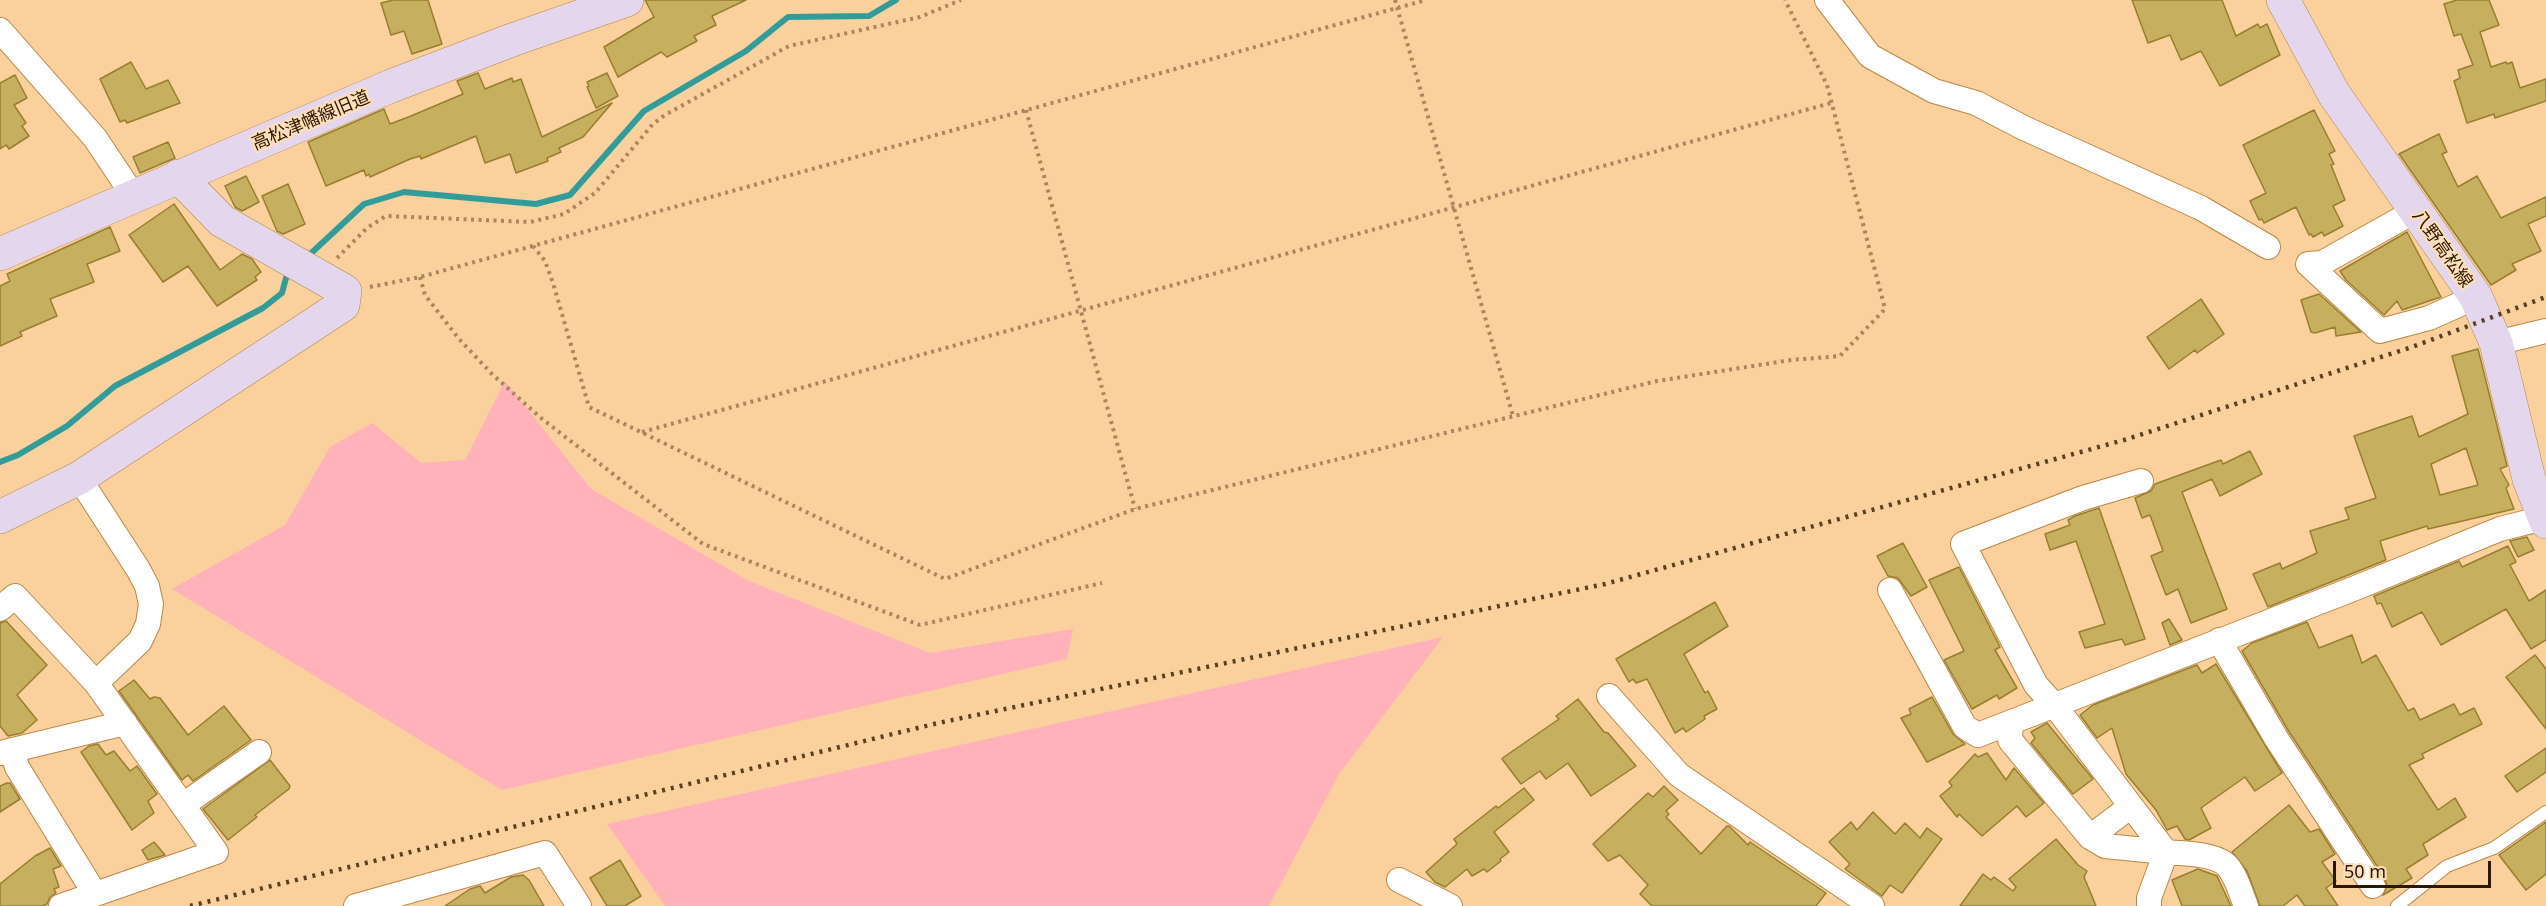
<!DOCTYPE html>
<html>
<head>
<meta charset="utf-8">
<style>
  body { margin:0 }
  #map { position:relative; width:2546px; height:906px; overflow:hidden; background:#fad09c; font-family:"Noto Sans",sans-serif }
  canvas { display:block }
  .scale { position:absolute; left:2333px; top:861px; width:158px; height:27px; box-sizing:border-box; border:3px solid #2b1800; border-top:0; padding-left:8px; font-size:18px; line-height:21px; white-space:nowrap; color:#2b1800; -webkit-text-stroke:4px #ffdfb8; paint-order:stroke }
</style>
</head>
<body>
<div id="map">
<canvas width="2546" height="906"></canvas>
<div class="scale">50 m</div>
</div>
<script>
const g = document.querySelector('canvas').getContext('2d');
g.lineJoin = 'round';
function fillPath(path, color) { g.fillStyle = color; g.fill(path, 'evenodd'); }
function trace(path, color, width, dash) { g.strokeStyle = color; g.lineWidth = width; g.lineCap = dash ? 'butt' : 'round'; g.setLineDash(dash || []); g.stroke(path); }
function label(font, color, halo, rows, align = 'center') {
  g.font = font + ' "Noto Sans","Noto Sans JP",sans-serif'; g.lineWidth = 4.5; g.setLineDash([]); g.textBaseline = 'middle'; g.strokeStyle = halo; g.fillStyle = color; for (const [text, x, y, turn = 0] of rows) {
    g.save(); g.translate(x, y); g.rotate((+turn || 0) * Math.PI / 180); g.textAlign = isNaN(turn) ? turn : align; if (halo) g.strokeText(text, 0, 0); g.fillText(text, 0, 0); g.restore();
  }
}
fillPath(new Path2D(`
  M505,381l86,108 158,92 181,72 143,-24 -6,30 -565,131 -330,-201 113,-64 45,-78 42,-24 49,40 44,-3z
  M1443,637l-104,137 -70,132h-604l-58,-82z`), '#ffb2ba');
trace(new Path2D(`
  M307,257l57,-53 40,-12 132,12 34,-9 74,-84 102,-60 42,-34 81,-1 27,-16
  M0,462l18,-7 49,-29 48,-40 148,-78 19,-15 4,-15 6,-5`), '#309d9a', 6);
const building = new Path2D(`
  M393,0h35l14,44 -30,10 -8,-23 -13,4 -10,-32z
  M645,0h101l-34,16 4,9 -22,11 3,5 -30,16 -6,-5 -43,25 -14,-30 50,-30z
  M2132,0h90l14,36 22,-12 2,4 7,-4 13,31 -60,31 -19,-35 -20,9 -11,-25 -22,8z
  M2457,0h32l10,25 -19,7 11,35 15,-5 1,2 5,-2 8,26 26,-9v22l-51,17 -1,-4 -27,9 -13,-42 6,-3 -2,-8 15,-5 -12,-31 -7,2 -10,-32z
  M131,62l15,27 22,-9 12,23 -53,20 -2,-3 -5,2 -20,-43z
  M478,73l7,16 27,-11 1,4 8,-3 21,58 70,-34 -29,34 -24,11 2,4 -14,6 1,3 -32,12 -6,-19 -25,9 -9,-27 -55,23 -1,-3 -10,3 -40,18 -1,-3 -3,2 -2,-6 -38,16 -18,-44 76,-33 6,15 21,-8 52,-22 -6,-13z
  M607,73l11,23 -22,12 -9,-21 2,-1 -2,-4z
  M15,75l12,23 -13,7 12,18 -4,3 7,10 -20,13 -3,-4 -6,4v-66z
  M2314,110l21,41 -6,3 5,10 -3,1 14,35 -12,6 10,20 -19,10 -2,-4 -9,5 -2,-3 -2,1 -13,-28 -32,16 -2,-4 -3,1 -9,-19 16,-8 -23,-48z
  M2439,134l8,18 -5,2 16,33 19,-11 24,42 45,-21v19l-18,8 13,27 -29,13 4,6 -25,15 -92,-131z
  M168,142l7,16 -35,15 -7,-16z
  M246,176l13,26 -17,9 -7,-4 -10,-21z
  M288,184l17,40 -22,10 -6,-3 -15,-35z
  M174,204l46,66 22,-16 10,5 9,13 -6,5 2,3 -40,26 -29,-40 -25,16 -34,-47z
  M110,227l10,24 -33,13 7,18 -44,17 7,17 -37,16 2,4 -22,10v-60l10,-5 -3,-7z
  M2407,232l34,65 -39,13 -5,-9 -13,14 -38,-35 -6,-9z
  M2319,294l42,38 -25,4 -1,-9 -20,6 -4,-1 -10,-32z
  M2201,299l23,35 -27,19 -2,-3 -26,19 -22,-32z
  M2478,349l29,117 -7,3 9,16 -3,3 8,21 -86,20 -1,-3 -47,15 6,19 -118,47 -15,-33 27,-11 2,6 35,-16 -7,-22 39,-12 -4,-11 31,-10 -22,-62 58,-20 7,21 49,-23 -16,-58zM2466,448l12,37 -38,10 -9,-31z
  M2250,451l12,23 -42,22 -8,-17 -30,13 45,117 -36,14 -13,-34 -12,6 -15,-39 12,-5 -13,-36 -8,3 -7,-20 16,-7 4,-7 66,-24 2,4z
  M2099,508l46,131 -20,6 -3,-6 -37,9 -6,-16 26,-8 -29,-83 -26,9 -5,-16 25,-9 -2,-5 7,-4z
  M2527,537l7,13 -16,7 -8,-16z
  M1903,543l24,44 -16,9 -13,-18 -10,-2 -11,-20z
  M2508,546l8,16 -6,3 19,36 17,-11v50l-15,9 -25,-40 -65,36 -19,-33 -30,15 -11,-24 -4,1 -3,-8 85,-35 3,6z
  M1959,567l40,78 1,2 -5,3 22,38 -18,11 -2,-4 -25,14 -28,-49 20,-9 -35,-71z
  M1715,602l13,24 -44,28 21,39 3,-2 9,18 -13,7 1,3 -19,13 -3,-4 -8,5 -28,-54 -11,4 -3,-4 -4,3 -13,-23z
  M2169,619l13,21 -12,5 -8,-22z
  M6,621l41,44 -30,30 20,25 -15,13 -14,3 -8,-10v-103z
  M2307,622l12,26 33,-13 10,28 14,-8 32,56 6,-3 6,12 34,-16 6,11 14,-7 8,16 -60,30 2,4 -15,7 29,45 17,-12 11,19 -43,27 5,11 -22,14 6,9 -29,17 4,-9 -2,-8 -97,-148 -46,-79 10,-8z
  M2535,655l11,14v60l-40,-52z
  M2216,664l66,109 -27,18 -10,-14 -44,31 10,20 -22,12 -4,-1 -8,-13 -10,4 -11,-20 -30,-36 -14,-46 -15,10 -17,-23 13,-10 104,-40 5,8z
  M134,680l16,19 4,-2 6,1 28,37 36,-29 27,34 -58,41 -5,-6 -6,5 -63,-89z
  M1932,697l21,37 12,10 -38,18 -26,-44 10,-4 -2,-5z
  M1578,699l26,33 4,1 28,33 -45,30 -23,-33 -22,16 -6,-8 -19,13 -19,-25 2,-2 55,-38 -3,-3z
  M2047,723l46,56 -20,15 -42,-51 4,-5 -4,-6z
  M98,744l8,11 8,-4 16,20 7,-5 20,28 -9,7 6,12 -22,17 -51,-78 8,-6z
  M2546,748v24l-29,20 -12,-16z
  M1987,753l19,27 8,-12 30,35 -18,14 -9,-11 -35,30 -23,-22 -2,3 -17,-21 12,-10 -3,-4 26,-28 3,3z
  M270,760l20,26 -1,3 -34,26 2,2 -29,23 -25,-31z
  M7,783h3l10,16 -20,13v-26z
  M1664,786l14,14 -12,11 3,3 -3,3 35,37 26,-28h2l19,19 2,-3 76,51 -10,13h-164l-12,-12 8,-9 -28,-30 -12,6 -15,-17 55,-51 5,4z
  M1524,788l10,12 -40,32 15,20 -9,7 1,2 -14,11 -3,-3 -12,7 -5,-7 -22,18 -10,-5 -9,-10 31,-28 -3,-5 42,-33 2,2z
  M2289,805l21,27 9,-3 16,25 -13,8 14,19 -10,7 12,18h-33l-8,-11 -14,11h-23l-13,-35 -15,-19z
  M1873,812l22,22 10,-11 15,15 7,-10 15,11 -40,54 -12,-8 -8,11 -37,-27 5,-5 -21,-22 22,-20 6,8z
  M2546,822v52l-20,16 -27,-35z
  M2056,839l22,26 9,6 -3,6 12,29h-136l23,-32 8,6 3,-3 19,14 3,-4 -7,-8z
  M154,842l11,13 -17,5 -6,-10z
  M50,848l11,18 -8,3 6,18 -5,2 2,4 -6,4 -3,7 -5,2h-42v-22l35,-28z
  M620,860l21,36 -16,10h-18l-17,-28z
  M2198,869l19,7 14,30h-49l-10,-26z
  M523,875l6,5 15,26h-99l25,-17 10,-3 5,7 26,-16z`);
fillPath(building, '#c7af60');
trace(building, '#977f2e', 1.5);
const lane = new Path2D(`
  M2397,906l50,-40 47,-18 52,-36`);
const street = new Path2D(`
  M1827,0l43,56 64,35 42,12 48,25 177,80 67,39
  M0,30l95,108 38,57
  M2415,211l-93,52 -14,1 72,67 49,-13 47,-21
  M2496,343l50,-12
  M79,478l59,91 9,17 4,18 -3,20 -8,17 -44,42
  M2141,481l-58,17 -120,46 73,141 19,21 111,146c17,2 43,1 58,11 11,8 17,31 22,43
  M1890,590l75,137 13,8 375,-146 147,-60 44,-11
  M0,609l15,-13 81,87 120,169 -155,54
  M2219,640l57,98 97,148
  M1609,696l70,79 193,131
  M2011,723l-1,17 80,97 41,-31
  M12,750l5,17 78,127
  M0,753l125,-30
  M183,805l76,-53
  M2090,837l15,9 61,6 -17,46v8
  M1399,880l51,26
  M356,906l189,-53 34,53`);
const secondary = new Path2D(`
  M2283,0l51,94 142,203 20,46 33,136 17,43
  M0,254l391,-168 121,-46 115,-40
  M0,517l79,-39 264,-173 2,-14 -123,-70 -44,-45`);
trace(lane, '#b88744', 14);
trace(street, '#b88744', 26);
trace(secondary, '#b88744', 34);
trace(new Path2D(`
  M1395,0l118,416
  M1026,110l109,399
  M533,246l12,15 8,22 36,124 356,172 190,-70 522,-128 134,-21 49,-4 45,-47 -58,-224 -42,-85
  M337,258l30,-30 19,-12 144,6 34,-8 31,-21 58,-69 12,-9 124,-69 131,-29 41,-17
  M420,277l5,18 34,44 33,35 49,44 162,126 217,81 182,-42
  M370,287l50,-10 1006,-277
  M642,432l1189,-329`), '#a8875e', 4, [3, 4.5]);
trace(lane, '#fff', 12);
trace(street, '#fff', 24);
trace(secondary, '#e4d6ed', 33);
trace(new Path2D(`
  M190,906l748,-183 667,-139 519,-144 288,-93 134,-50`), '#584022', 4.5, [3, 6]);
label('18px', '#2b1800', '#ffdfb8', [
  ["高松津幡線旧道",311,121,-23],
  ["八野高松線",2442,249,55]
]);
</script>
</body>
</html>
